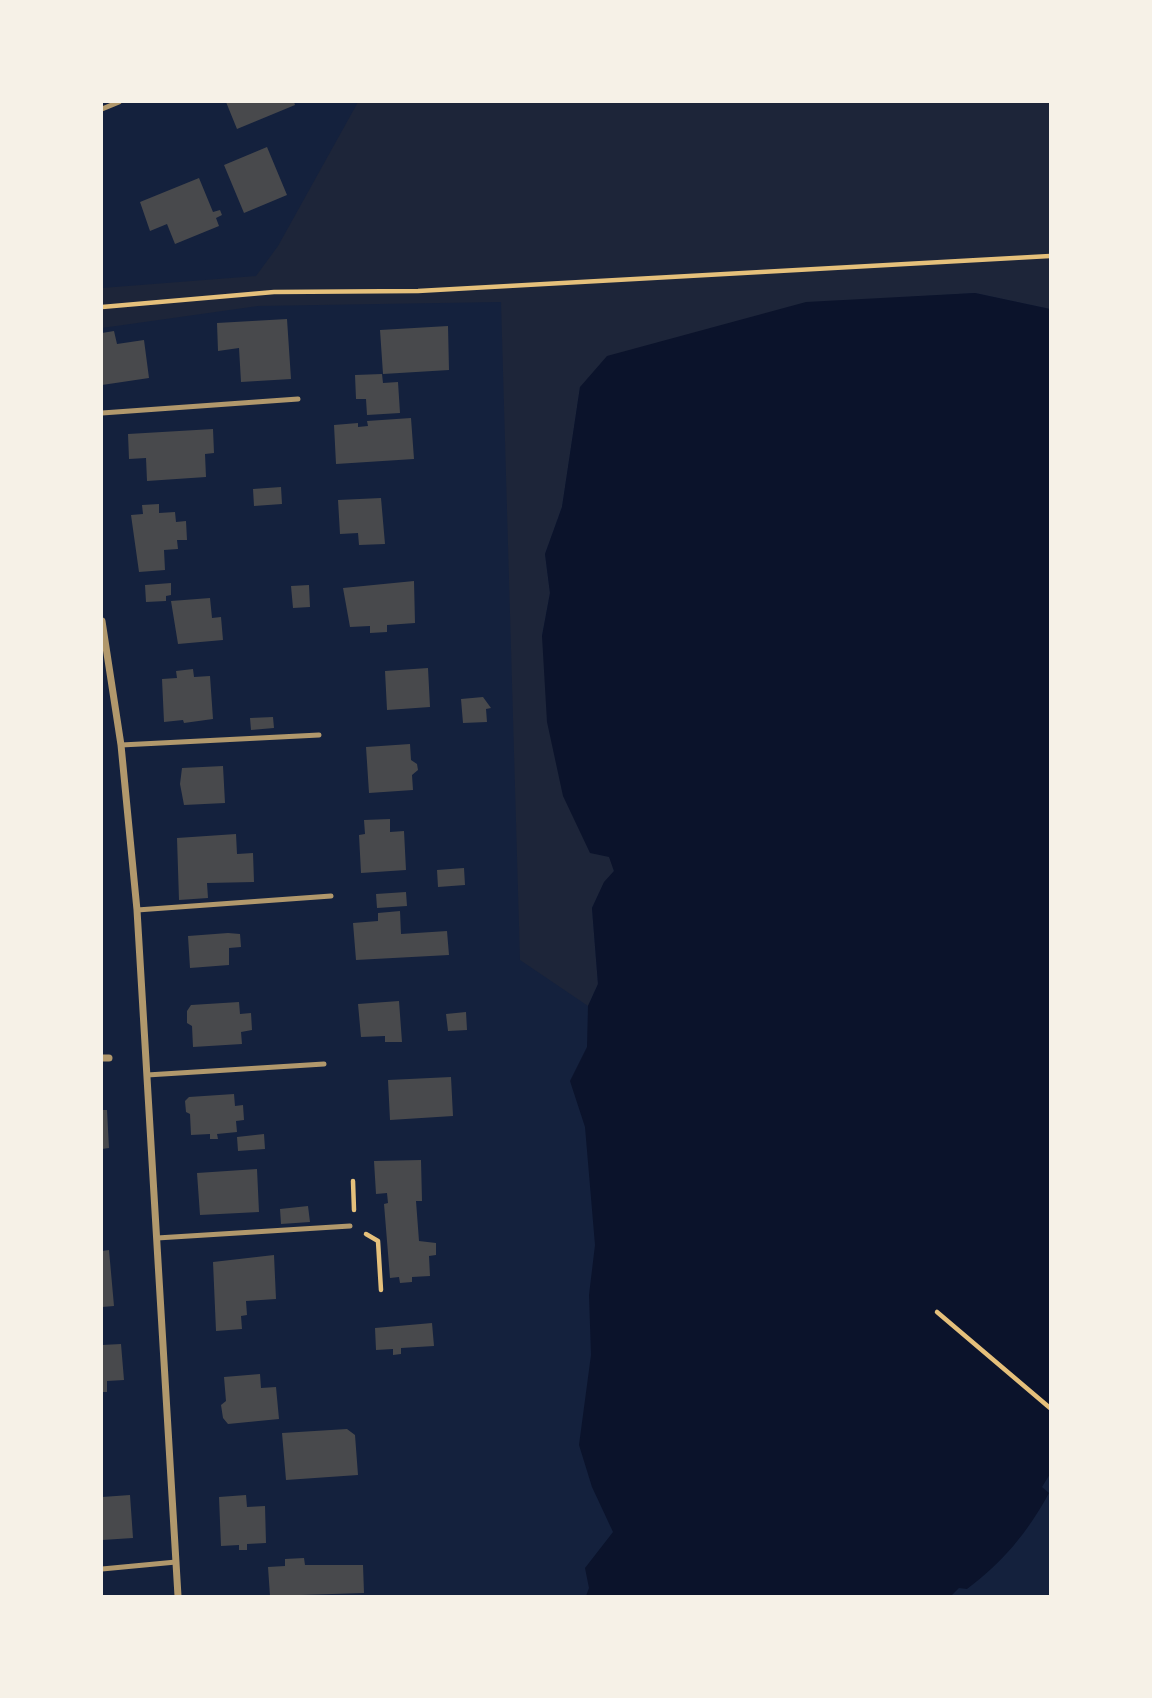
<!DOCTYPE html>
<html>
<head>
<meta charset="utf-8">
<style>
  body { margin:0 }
  #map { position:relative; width:1152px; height:1698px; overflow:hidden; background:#14213d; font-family:"Archivo Narrow",sans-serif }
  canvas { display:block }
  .frame { position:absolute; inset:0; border:103px solid #f6f1e7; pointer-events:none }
</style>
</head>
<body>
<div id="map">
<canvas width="1152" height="1698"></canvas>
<div class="frame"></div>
</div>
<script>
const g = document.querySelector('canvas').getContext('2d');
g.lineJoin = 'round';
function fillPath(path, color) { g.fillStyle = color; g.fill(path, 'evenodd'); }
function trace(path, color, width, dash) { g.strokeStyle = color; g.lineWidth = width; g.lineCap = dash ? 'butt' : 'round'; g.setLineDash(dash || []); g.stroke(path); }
fillPath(new Path2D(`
  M358,102h692v207l-75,-16 -65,4 -330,90 -18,120 -17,47 5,39 -8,43 72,235 -10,12 -12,25 6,76 -10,22 -68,-46 -19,-658 -243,4 -156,22v-40l154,-12 22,-30z`), '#1d2539');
fillPath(new Path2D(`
  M975,293l75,16v1165l-8,13 7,6c-21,39 -47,70 -82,96l-8,-1 -8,8h-365l3,-8 -4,-20 28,-36 -21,-45 -13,-42 12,-90 -2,-60 6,-50 -10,-118 -15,-46 17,-34 1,-41 10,-22 -6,-76 12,-26 10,-11 -5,-14 -19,-4 -27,-57 -16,-74 -5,-86 8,-43 -5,-39 17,-47 18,-120 27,-31 199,-54z`), '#0b132b');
fillPath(new Path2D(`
  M226,102h68l1,3 -58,24z
  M267,147l20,48 -43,18 -20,-48z
  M199,178l14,34 7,-2 2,5 -6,3 3,8 -44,18 -8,-20 -17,7 -10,-29z
  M287,319l4,60 -50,3 -2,-34 -21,3 -1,-28z
  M448,326l1,44 -66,4 -3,-44z
  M114,331l3,13 27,-4 5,38 -47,7v-52z
  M382,374l1,9 15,-1 2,31 -33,2 -1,-16h-10l-1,-24z
  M411,418l3,41 -78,5 -2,-39 24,-2v4l10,-1 -1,-5z
  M213,429l1,24 -9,1 1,23 -59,4 -1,-23 -17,1 -1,-25z
  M281,487l1,17 -28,2 -1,-17z
  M381,498l4,46 -26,1 -1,-12 -18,1 -2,-34z
  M159,504v9l16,-1 1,10 10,-1 1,19h-10l1,9 -14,1 1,20 -26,2 -8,-57 12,-1 -1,-9z
  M414,581l1,42 -28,2v7l-17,1v-7l-20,1 -7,-39z
  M171,583v12l-5,1v5l-20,1 -1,-17z
  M309,585l1,22 -17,1 -2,-22z
  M210,598l2,20 9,-1 2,23 -45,4 -7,-43z
  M428,668l2,39 -43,3 -2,-39z
  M193,669l1,8 16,-1 3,43 -29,4 -1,-3 -19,2 -2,-43 15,-1 -1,-7z
  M483,697l8,11 -5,1 1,13 -24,1 -2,-24z
  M273,717l1,11 -23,2 -1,-12z
  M410,744l1,16 6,4 1,6 -6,5 1,15 -44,3 -3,-46z
  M223,766l2,37 -41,2 -4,-21 2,-16z
  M390,819v13l14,-1 2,39 -45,3 -2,-38 6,-1 -1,-14z
  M236,834l1,20 16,-1 1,29 -47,1 1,15 -29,2 -2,-62z
  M464,868l1,17 -27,2 -1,-17z
  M406,892l1,14 -30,2 -1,-14z
  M400,911l1,23 46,-3 2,24 -93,5 -3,-37 25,-2v-8z
  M228,933l12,1 1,13 -12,1v17l-39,3 -2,-32z
  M399,1001l3,41h-17v-6l-24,1 -3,-33z
  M239,1002l1,12 11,-1 1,17 -11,2 1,12 -49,3 -1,-21 -5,-3v-12l4,-6z
  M466,1012l1,18 -19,1 -2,-17z
  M451,1077l2,39 -63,4 -2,-40z
  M234,1094l1,12 8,-1 1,15 -8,1 1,11 -20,2 1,5h-8v-5l-19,1 -1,-21 -4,-2 -1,-11 4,-4z
  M102,1110h5l2,38 -7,1z
  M264,1134l1,15 -27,2 -1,-14z
  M421,1160l1,41h-6l3,40 17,2v12l-7,1 1,20 -18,1v5l-12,1 -1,-6 -9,1 -6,-74 4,-1 -1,-10 -11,1 -2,-33z
  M257,1169l2,43 -59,3 -3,-42z
  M308,1206l2,16 -29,2 -1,-15z
  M109,1250l5,56 -12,1v-56z
  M274,1255l2,44 -30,2 1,14 -6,1 1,13 -26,2 -3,-69z
  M432,1323l2,23 -33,2v6l-8,1v-6l-17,1 -1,-22z
  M121,1344l3,36 -17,1v11h-5v-47z
  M260,1374l1,14 15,-1 3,32 -51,5 -5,-6 -2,-13 5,-4 -2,-24z
  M347,1429l8,6 3,40 -72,5 -4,-47z
  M130,1495l3,43 -31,2v-43z
  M246,1495l1,12 18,-1 1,37 -19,1v6h-8v-5l-18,1 -2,-49z
  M304,1558l1,7h58l1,28 -94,3 -2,-29 17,-1v-7z`), '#48494c');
trace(new Path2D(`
  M102,307l172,-15 144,-1 632,-35
  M353,1181l1,29
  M366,1234l12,7 3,49
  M937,1312l113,96`), '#e5c07b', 4.5);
trace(new Path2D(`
  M102,109l17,-7
  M102,413l196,-14
  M121,745l198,-10
  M137,910l194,-14
  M147,1075l177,-11
  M157,1238l193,-12
  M102,1569l74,-7`), '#b1986c', 5);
trace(new Path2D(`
  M102,621l19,124 16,165 41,686
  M102,1058h7`), '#b1986c', 7);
</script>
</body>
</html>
